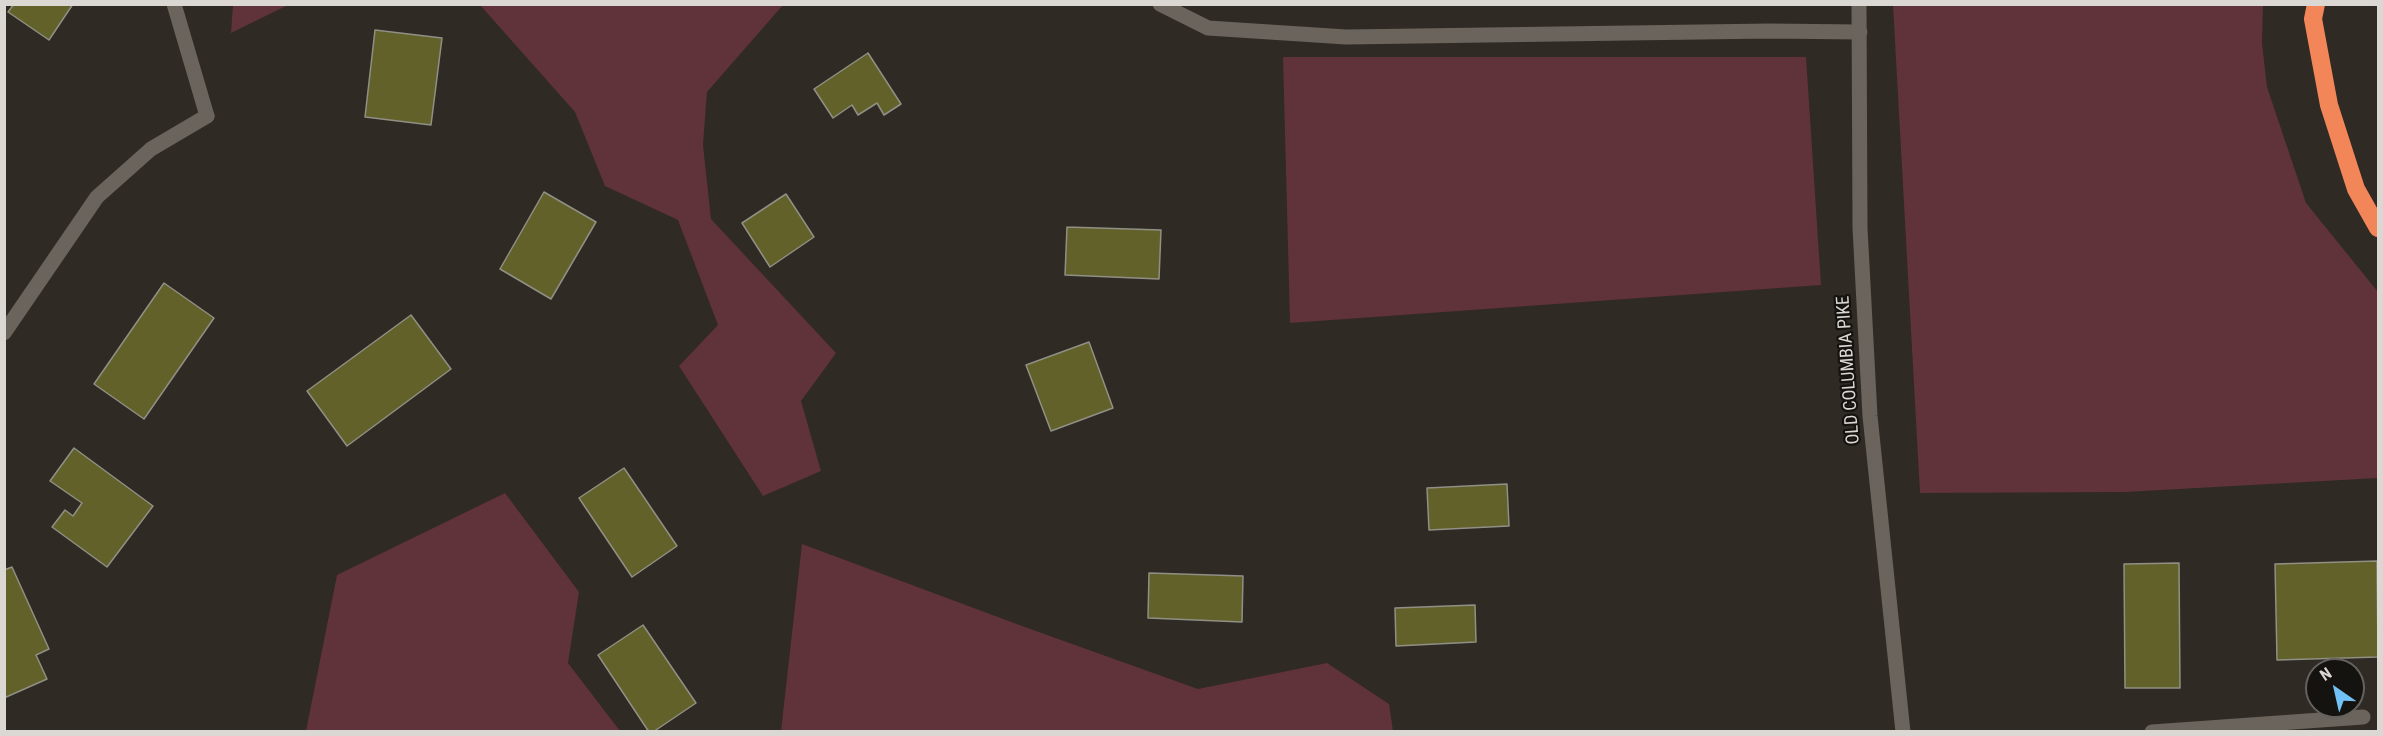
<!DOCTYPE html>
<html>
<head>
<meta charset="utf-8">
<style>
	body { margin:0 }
	#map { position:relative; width:2383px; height:736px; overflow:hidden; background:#2f2a23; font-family:"Roboto Condensed",sans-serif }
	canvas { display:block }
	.frame { position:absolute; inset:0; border:6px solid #dbd7d3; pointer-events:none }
	.north { position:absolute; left:2305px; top:658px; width:60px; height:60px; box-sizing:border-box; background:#151310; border:2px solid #64615e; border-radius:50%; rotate:326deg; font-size:16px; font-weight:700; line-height:24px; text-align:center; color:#dbd7d3 }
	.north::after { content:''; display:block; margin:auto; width:21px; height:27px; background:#72c1f5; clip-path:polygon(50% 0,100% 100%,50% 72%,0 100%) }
</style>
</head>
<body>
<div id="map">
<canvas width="2383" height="736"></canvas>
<div class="frame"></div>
<div class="north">N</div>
</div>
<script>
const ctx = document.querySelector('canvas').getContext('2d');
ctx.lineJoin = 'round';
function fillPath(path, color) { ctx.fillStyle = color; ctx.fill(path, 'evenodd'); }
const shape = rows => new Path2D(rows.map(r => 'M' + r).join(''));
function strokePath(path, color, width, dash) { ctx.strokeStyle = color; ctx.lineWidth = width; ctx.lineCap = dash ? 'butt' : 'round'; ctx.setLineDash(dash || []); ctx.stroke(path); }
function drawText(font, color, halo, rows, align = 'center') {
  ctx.font = font + ' "Roboto Condensed",sans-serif'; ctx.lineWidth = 4.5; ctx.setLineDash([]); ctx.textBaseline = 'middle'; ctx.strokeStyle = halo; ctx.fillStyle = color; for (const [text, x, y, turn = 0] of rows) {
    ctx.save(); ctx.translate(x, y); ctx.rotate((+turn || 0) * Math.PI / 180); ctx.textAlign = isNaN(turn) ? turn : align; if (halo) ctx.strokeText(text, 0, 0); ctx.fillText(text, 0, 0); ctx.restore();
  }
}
fillPath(shape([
	[233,5,233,4,288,5,231,33],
	[480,5,783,5,707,92,703,145,711,219,836,353,801,401,821,471,763,496,679,366,718,325,678,220,605,186,575,112],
	[1893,5,2263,5,2262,43,2267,87,2306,203,2378,292,2378,478,2125,492,1920,493],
	[1283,57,1806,57,1821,285,1290,323],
	[505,493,579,592,568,663,620,731,306,731,337,575],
	[802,544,1022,626,1198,689,1327,663,1389,704,1393,731,781,731]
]), '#60323a');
const building = shape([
	[14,4,73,4,49,40,8,12,14,4],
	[375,30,442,38,431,125,365,117,375,30],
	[868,53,901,104,884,115,877,103,858,115,852,105,833,118,814,89,868,53],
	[544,192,596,222,551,299,500,269,544,192],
	[786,194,814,237,770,267,742,223,786,194],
	[1067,227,1161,230,1159,279,1065,275,1067,227],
	[164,283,214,318,144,419,94,384,164,283],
	[411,315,451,369,347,446,307,391,411,315],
	[1089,342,1113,408,1051,431,1026,365,1089,342],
	[74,448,153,506,107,567,52,527,65,510,73,516,82,503,50,481,74,448],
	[624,468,677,546,632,577,579,498,624,468],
	[1507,484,1509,526,1429,530,1427,488,1507,484],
	[2377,561,2378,657,2277,660,2275,564,2377,561],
	[2179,563,2180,688,2125,688,2124,564,2179,563],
	[12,567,49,649,36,655,47,679,4,698,4,570,12,567],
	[1149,573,1243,576,1242,622,1148,618,1149,573],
	[1475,605,1476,642,1396,646,1395,608,1475,605],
	[643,625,696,703,653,732,649,732,598,655,643,625]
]);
fillPath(building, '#626129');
strokePath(building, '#909086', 1.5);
strokePath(shape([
	[174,4,207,116],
	[2152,732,2363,717]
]), '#6a645c', 15);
strokePath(shape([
	[1160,4,1208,28,1346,37,1770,31,1860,32],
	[4,333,97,197,151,149,207,116]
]), '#6a645c', 15);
strokePath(shape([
	[1859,4,1860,228,1870,416,1903,732]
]), '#6a645c', 15);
strokePath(shape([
	[2316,4,2313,19,2329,105,2356,189,2378,228]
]), '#f38658', 18);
drawText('18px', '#dbd7d3', '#151310', [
	["OLD COLUMBIA PIKE",1849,370,-94]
]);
</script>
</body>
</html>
